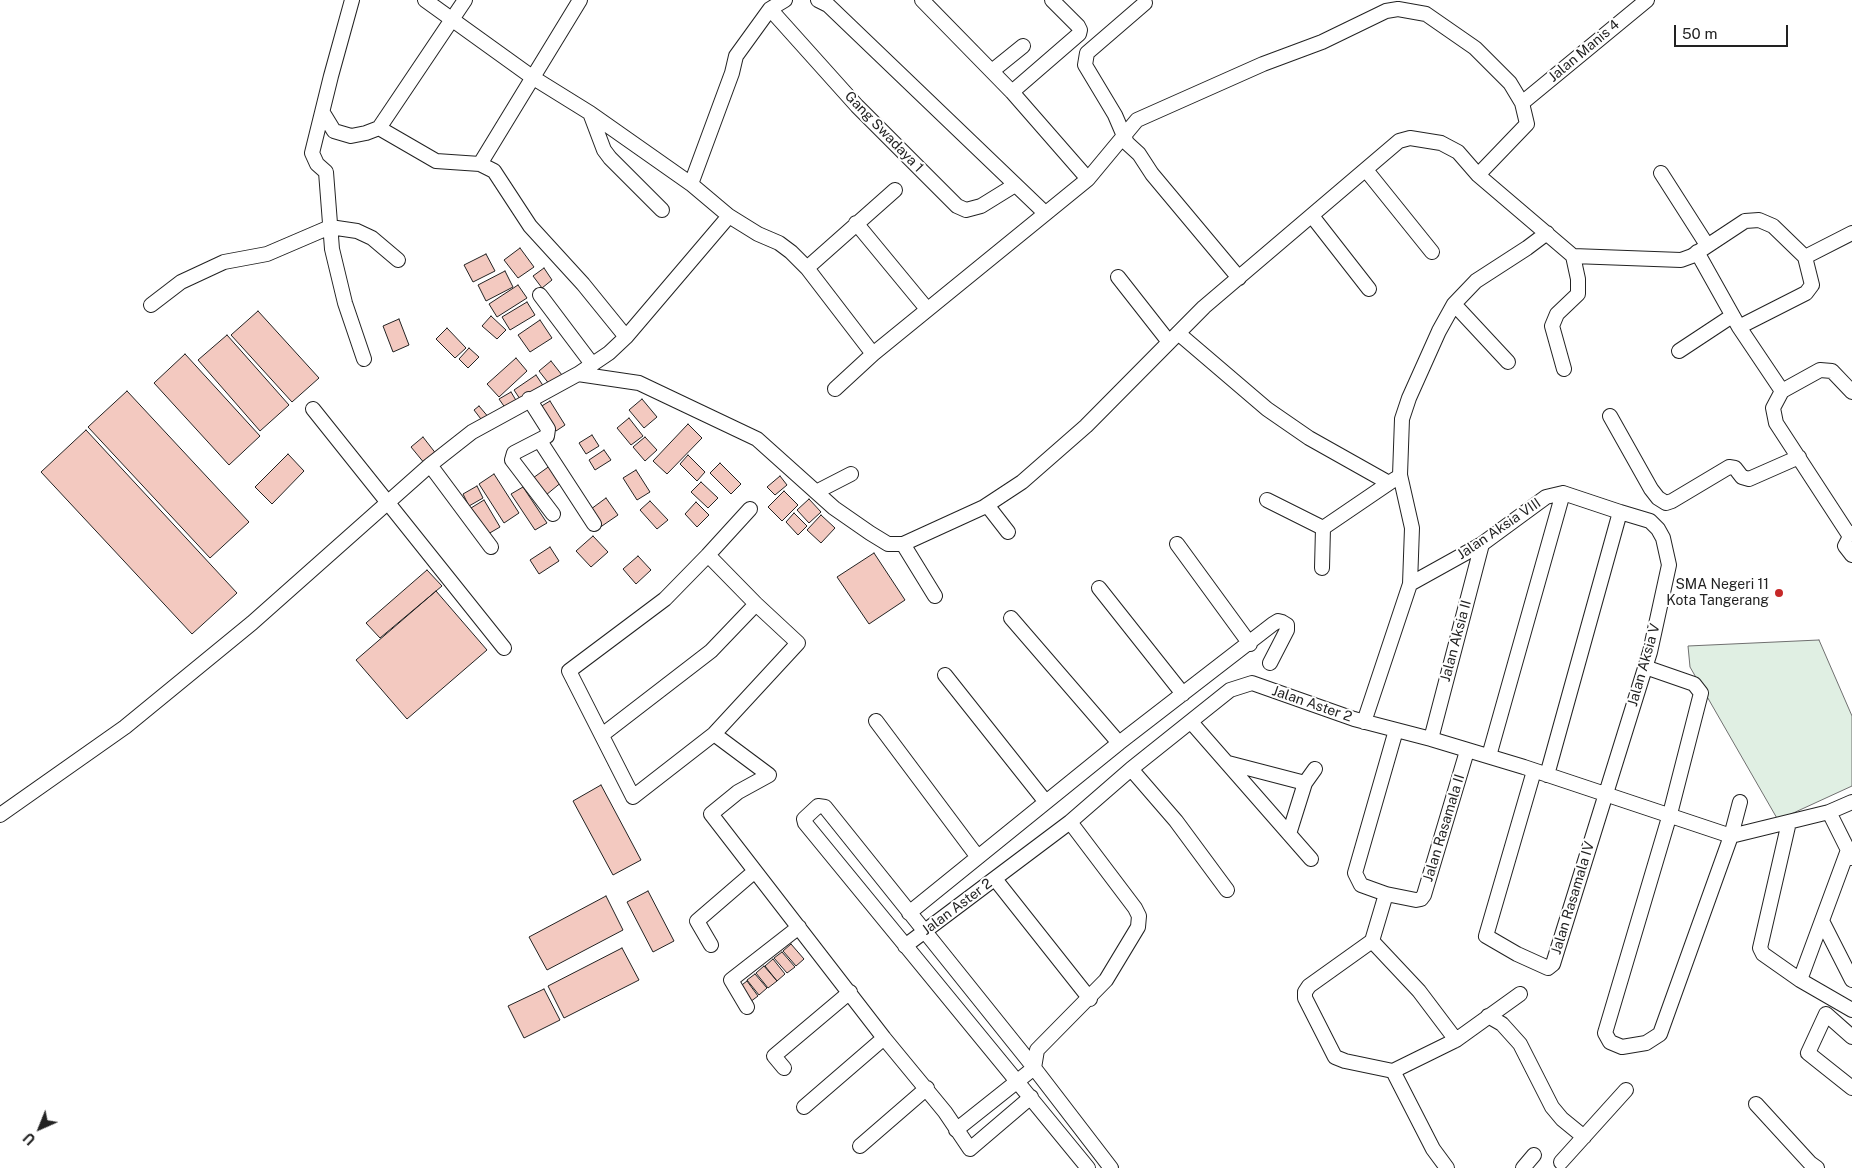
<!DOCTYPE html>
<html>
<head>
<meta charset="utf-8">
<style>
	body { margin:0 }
	#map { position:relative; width:1852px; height:1168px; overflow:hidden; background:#fff; font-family:"Public Sans",sans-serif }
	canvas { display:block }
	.north { position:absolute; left:15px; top:1103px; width:50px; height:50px; -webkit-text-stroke:4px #fff; paint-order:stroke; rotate:224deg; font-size:14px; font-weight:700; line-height:20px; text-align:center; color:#222 }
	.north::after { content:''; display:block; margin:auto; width:18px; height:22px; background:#222; clip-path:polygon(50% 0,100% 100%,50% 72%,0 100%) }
	.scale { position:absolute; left:1674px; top:25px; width:114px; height:22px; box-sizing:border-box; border:2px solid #222; border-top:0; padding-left:6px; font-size:15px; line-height:18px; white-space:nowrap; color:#222; -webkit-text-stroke:4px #fff; paint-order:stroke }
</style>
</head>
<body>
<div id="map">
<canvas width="1852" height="1168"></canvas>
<div class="north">U</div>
<div class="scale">50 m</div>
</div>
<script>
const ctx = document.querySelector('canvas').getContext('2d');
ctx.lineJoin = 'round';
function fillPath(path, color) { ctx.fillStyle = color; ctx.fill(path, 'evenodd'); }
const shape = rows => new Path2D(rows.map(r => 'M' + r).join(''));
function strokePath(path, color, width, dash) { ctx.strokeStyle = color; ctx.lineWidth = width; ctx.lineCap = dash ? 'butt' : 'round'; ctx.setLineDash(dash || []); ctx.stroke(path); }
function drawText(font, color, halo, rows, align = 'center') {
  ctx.font = font + ' "Public Sans",sans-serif'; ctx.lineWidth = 4; ctx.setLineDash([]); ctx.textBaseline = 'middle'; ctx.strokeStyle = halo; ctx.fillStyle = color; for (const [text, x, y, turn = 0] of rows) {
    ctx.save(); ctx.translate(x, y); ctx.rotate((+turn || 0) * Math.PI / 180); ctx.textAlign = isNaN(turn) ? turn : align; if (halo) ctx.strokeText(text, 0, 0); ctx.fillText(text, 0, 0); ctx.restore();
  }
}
const green = shape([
	[1819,640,1852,716,1852,786,1778,820,1690,667,1688,646,1819,640]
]);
fillPath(green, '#e0efe3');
strokePath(green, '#6f6f6f', 1);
const building = shape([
	[520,248,534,267,518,278,504,260,520,248],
	[486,254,495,271,473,282,464,265,486,254],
	[544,268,552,280,542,288,533,276,544,268],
	[505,271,513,287,486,301,478,285,505,271],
	[518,285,527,298,497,317,489,304,518,285],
	[527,302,535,315,510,330,502,317,527,302],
	[258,311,319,378,292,402,231,335,258,311],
	[491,316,506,330,497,339,482,326,491,316],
	[399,319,409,345,393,352,383,326,399,319],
	[540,320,552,338,530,352,518,335,540,320],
	[447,328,466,348,455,358,436,339,447,328],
	[227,335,289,405,260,431,198,360,227,335],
	[469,348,479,357,468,368,459,359,469,348],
	[185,354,260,436,229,465,154,383,185,354],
	[516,358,527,371,499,397,487,384,516,358],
	[551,361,562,375,550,385,539,371,551,361],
	[536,375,544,387,522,402,514,390,536,375],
	[127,391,249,522,210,558,88,427,127,391],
	[511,392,517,402,506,409,499,399,511,392],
	[642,399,657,417,644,428,629,410,642,399],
	[550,401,565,425,556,431,540,407,550,401],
	[479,406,490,419,484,423,474,410,479,406],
	[629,418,643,436,631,445,617,428,629,418],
	[688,424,702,438,667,474,653,461,688,424],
	[86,430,237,593,192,634,41,472,86,430],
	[592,435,599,446,586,454,579,443,592,435],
	[423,437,437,455,425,464,411,447,423,437],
	[645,437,657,450,645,461,633,447,645,437],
	[604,450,611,460,595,470,589,460,604,450],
	[288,454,304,471,272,504,255,487,288,454],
	[688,455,705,472,697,481,680,464,688,455],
	[720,463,741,484,731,494,710,473,720,463],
	[551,465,563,481,546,495,533,478,551,465],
	[636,470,650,492,637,500,623,478,636,470],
	[494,474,519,513,504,523,479,484,494,474],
	[780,476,787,485,775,495,767,487,780,476],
	[701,482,718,498,708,508,691,492,701,482],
	[477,486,483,498,469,506,463,494,477,486],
	[523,487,547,523,535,530,511,494,523,487],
	[784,491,798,505,782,521,768,507,784,491],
	[606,498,618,515,599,528,587,512,606,498],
	[809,499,821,512,809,523,797,510,809,499],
	[484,500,500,527,488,534,471,508,484,500],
	[650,501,668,520,657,529,640,510,650,501],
	[696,502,709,515,697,527,685,514,696,502],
	[794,513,807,526,798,535,786,522,794,513],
	[821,515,835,528,821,543,807,530,821,515],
	[593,536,608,552,591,567,576,551,593,536],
	[550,547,559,561,539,574,530,560,550,547],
	[874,553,905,600,869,624,837,577,874,553],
	[638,556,651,570,636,584,623,569,638,556],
	[427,570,442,586,380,638,366,623,427,570],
	[436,591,487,650,407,719,356,660,436,591],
	[601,785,641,860,613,875,573,801,601,785],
	[648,891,674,941,653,952,627,902,648,891],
	[606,896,623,930,547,970,529,937,606,896],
	[791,944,804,959,796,966,783,951,791,944],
	[622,948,639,980,564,1018,548,986,622,948],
	[782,952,795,967,787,973,774,958,782,952],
	[773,959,785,974,777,981,765,966,773,959],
	[764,966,777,981,768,988,756,973,764,966],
	[755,974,767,988,759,995,747,980,755,974],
	[747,981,758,996,750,1002,738,988,747,981],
	[544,989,560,1020,524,1038,508,1006,544,989]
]);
fillPath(building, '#f3c9c0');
strokePath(building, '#222', 1);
const minor = shape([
	[352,0,331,76,312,153,317,164,326,172,332,249,345,303,364,359],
	[818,0,828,5,1045,213],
	[922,0,1012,92,1088,179],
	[1145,3,1087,53,1085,65,1115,115,1127,143,1139,154,1152,174,1239,278],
	[770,9,857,106,957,206,966,210,981,206,1015,185],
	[992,71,1023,46],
	[1012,92,1079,34,1080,30,1078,26,1052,0],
	[1522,103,1647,0],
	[323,113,334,131,351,136,366,133,379,128,465,0],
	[590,113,604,150,610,158,662,210],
	[379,128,436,161,480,164,494,171,530,226,583,284,626,337],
	[480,164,580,0],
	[1366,170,1432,252],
	[1661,173,1707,245],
	[691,184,732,73,736,56,770,9,785,0],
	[729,216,758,234,779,243,791,252,807,268,873,354],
	[1312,216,1369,289],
	[856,223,927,309],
	[1697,252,1739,327,1782,391],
	[1805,257,1852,233],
	[807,268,895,190],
	[1118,277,1169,342],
	[540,295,592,364],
	[1454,304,1508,362],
	[151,305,181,282,224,262,267,254,330,227,357,231,372,238,398,260],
	[1178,333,1267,409,1309,438,1389,483],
	[1679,351,1732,316],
	[1564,369,1552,326,1557,314,1578,294,1578,279,1573,256],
	[578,374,639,383,757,439,834,508,870,533,888,544,903,544,984,507,1022,482,1086,426,1204,307,1399,141,1410,138,1441,143,1458,152,1478,175,1573,256,1681,260,1692,256,1745,221,1759,220,1773,226,1805,257,1812,285,1806,293,1739,327],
	[835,389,873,354,1088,179,1137,120,1263,64,1322,42,1386,11,1398,9,1426,14,1475,48,1510,83,1522,103,1527,124,1478,175],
	[529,399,548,429,547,436,514,453,512,460,553,514],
	[313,409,504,648],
	[1610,416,1651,489,1658,498,1666,503,1672,501,1729,467,1735,468,1742,477,1749,479,1799,457],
	[540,441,594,524],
	[430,465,491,547],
	[816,492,851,474],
	[1267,500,1323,528],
	[987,505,1008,532],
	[1852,533,1845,546,1852,555],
	[1849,535,1776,423,1773,408,1782,391,1820,370,1832,371,1852,392],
	[903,544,935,596],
	[1177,544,1250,644],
	[708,555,756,604,798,643,714,734,633,797,569,671,665,599,708,555],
	[708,555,750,509],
	[1322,568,1323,528,1395,479],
	[1410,584,1482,544,1546,497,1563,493,1620,512],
	[1099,588,1183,694],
	[1011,618,1119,743],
	[1645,667,1694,684,1701,693,1670,814,1605,1033,1610,1042,1622,1047,1646,1043,1660,1034,1731,836,1740,802],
	[945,675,1045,801],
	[876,721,977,856],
	[1191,722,1311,859],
	[1364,722,1410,584,1412,528,1400,475,1402,419,1409,398,1439,331,1454,304,1476,281,1527,248,1547,233],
	[1396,730,1355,873,1361,885,1386,894,1416,900,1421,899,1424,895,1467,751],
	[714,734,769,775,738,792,711,814,884,1038,945,1112,970,1149,1031,1097],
	[602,735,711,651,756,604],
	[1431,739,1482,544],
	[1489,756,1563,493],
	[1228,763,1305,783],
	[1131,769,1176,821,1227,890],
	[1534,771,1486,936,1517,954,1548,968,1553,964,1650,652,1669,565,1663,538,1658,529,1650,521,1620,512,1547,775],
	[1829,812,1852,802],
	[0,815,125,727,252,623,430,465,472,432,578,374,609,353,626,337,729,216,691,184,590,113,532,77,425,0],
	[1789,822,1760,948,1763,954,1800,980,1852,1010],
	[1289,834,1305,783,1315,769],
	[995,879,1090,999],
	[1386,894,1372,941,1309,986,1305,992,1305,998,1335,1057,1345,1061,1393,1071,1433,1149,1447,1168],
	[909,913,1119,743,1273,624,1278,621,1282,622,1287,625,1287,630,1270,663],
	[1823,923,1852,980],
	[1372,941,1419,991,1456,1040],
	[711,945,697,921,755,871],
	[905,946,1070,822,1131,769,1230,690,1252,683,1354,719,1431,739,1524,767,1731,836,1829,812,1852,858],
	[1800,980,1848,850],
	[747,1007,731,980,799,927],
	[1488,1016,1502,1024,1520,1044,1552,1107,1562,1119,1584,1137],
	[1852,1037,1826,1014,1808,1053,1852,1088],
	[784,1068,774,1056,850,992],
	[1393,1071,1456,1040,1520,994],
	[1756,1104,1810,1163,1817,1168],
	[804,1107,884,1038],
	[956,1130,1034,1068,1037,1050,1106,980,1138,927,1139,916,1135,908,1070,822],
	[860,1146,927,1088],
	[1561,1162,1626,1090],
	[1088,1168,805,823,804,819,818,806,825,807,1028,1060,1111,1168],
	[1523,1168,1534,1155]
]);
strokePath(minor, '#222', 16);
strokePath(minor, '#fff', 14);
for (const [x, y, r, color] of [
	[1779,593,5,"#c62828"]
]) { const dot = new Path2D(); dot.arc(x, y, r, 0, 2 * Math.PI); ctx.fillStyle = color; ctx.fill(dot); strokePath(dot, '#fff', 2); }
drawText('14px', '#222', '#fff', [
	["Jalan Manis 4",1584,51,-40],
	["Gang Swadaya 1",884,132,46],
	["Jalan Aksia VIII",1499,529,-34],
	["Jalan Aksia II",1456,641,-75],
	["Jalan Aksia V",1644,665,-74],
	["Jalan Aster 2",1312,704,19],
	["Jalan Rasamala II",1444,828,-73],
	["Jalan Rasamala IV",1573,898,-73],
	["Jalan Aster 2",957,907,-37]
]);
drawText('14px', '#222', '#fff', [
	["SMA Negeri 11",1769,585],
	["Kota Tangerang",1769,601]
], 'right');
</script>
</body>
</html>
